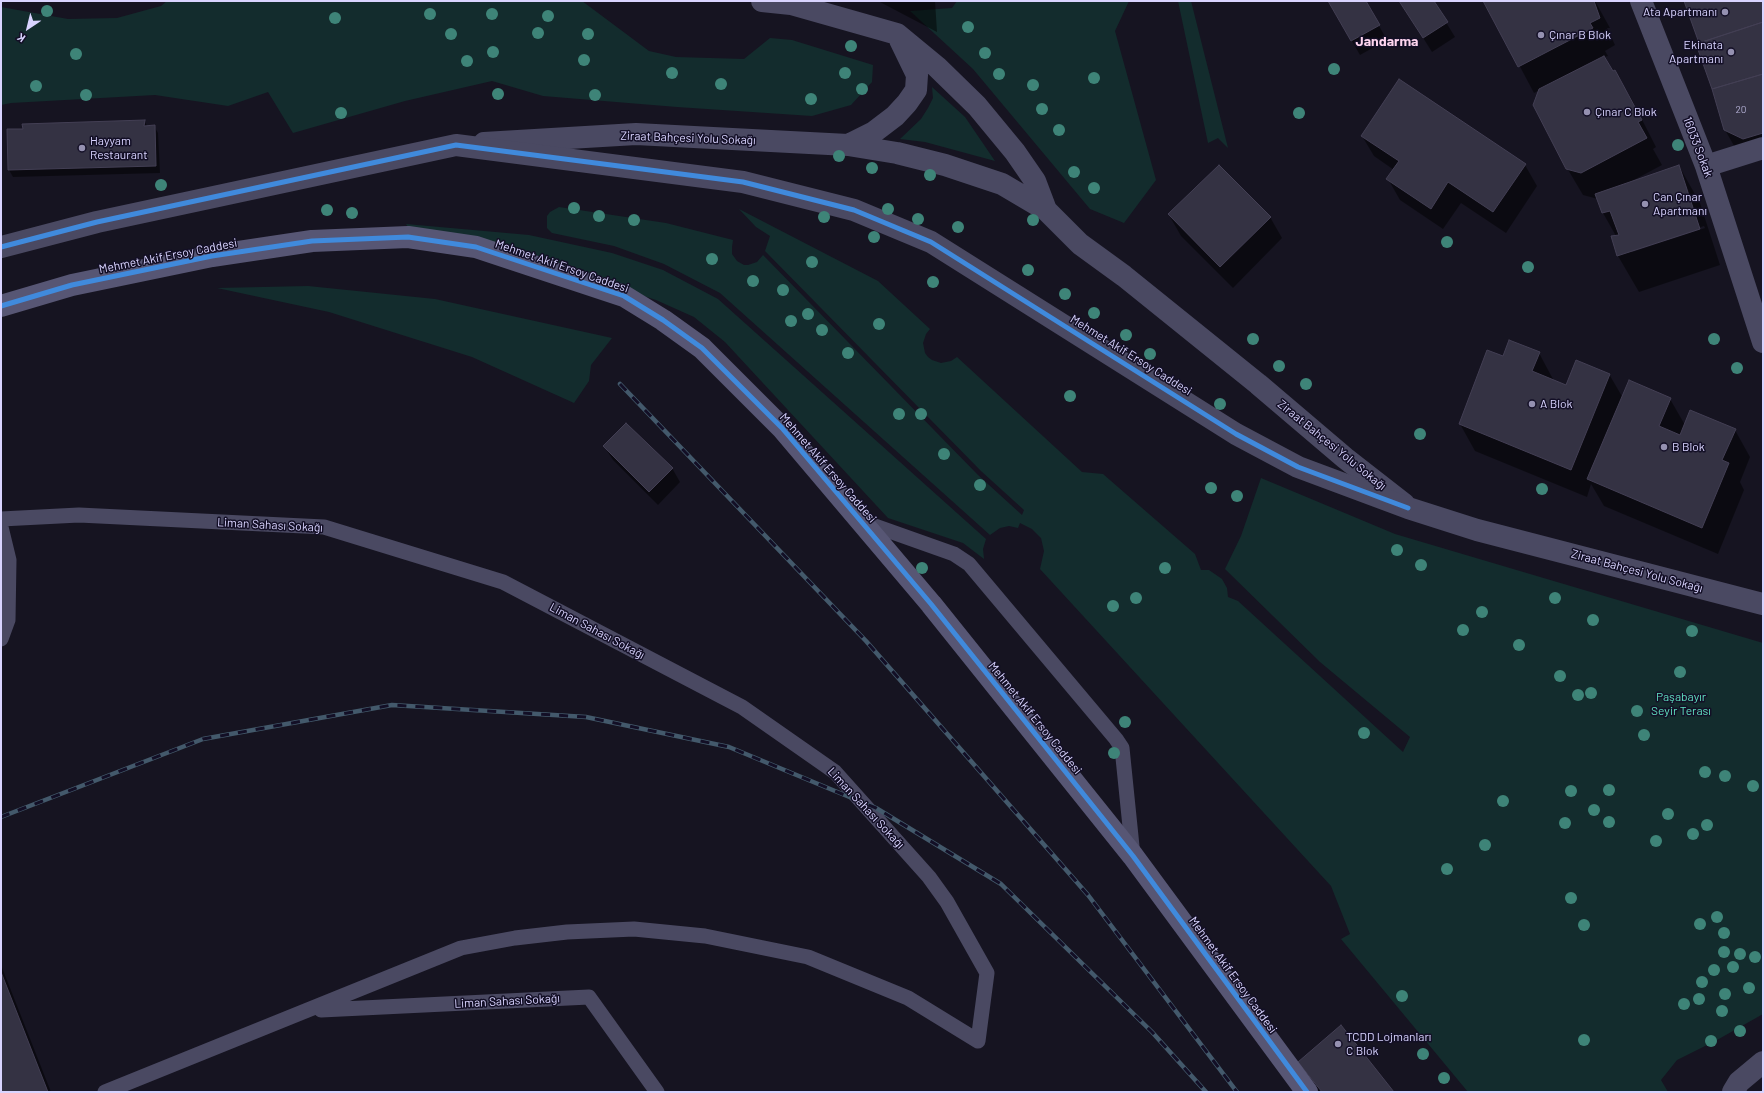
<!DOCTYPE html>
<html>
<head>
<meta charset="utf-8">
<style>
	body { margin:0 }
	#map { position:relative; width:1764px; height:1093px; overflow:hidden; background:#161421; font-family:Barlow,sans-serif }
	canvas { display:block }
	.frame { position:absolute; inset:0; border:2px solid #d9d4ff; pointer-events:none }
	.north { position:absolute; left:8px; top:8px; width:40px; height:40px; -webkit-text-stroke:3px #130f26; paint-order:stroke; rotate:215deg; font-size:11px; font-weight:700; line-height:16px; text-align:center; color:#d9d4ff }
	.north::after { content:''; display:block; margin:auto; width:14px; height:18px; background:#d9d4ff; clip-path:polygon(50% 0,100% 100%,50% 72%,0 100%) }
</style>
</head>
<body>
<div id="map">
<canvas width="1764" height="1093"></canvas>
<div class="frame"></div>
<div class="north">K</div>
</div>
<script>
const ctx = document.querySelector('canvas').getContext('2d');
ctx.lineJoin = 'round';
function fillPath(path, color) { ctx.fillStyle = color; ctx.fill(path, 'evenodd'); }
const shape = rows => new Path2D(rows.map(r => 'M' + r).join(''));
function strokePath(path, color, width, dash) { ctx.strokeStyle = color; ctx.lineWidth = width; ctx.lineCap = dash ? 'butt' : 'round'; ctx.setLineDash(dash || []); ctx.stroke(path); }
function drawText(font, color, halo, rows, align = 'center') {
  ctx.font = font + ' Barlow,sans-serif'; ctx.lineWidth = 3; ctx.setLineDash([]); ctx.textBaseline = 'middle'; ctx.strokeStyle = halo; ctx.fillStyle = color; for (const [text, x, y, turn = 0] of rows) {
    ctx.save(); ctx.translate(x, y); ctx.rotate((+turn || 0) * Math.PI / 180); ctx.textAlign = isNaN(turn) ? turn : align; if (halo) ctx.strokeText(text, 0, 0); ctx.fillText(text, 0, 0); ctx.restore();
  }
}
fillPath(shape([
	[167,1,582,1,649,51,676,57,744,59,770,38,792,40,873,65,872,82,851,105,812,116,677,107,543,96,492,81,405,101,293,133,268,92,228,106,155,95,11,103,1,105,1,7,68,19,117,18,161,6],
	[957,1,1129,1,1115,31,1156,180,1124,223,1090,209,973,69,910,11,952,8],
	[1178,1,1191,1,1228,148,1218,138,1208,143],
	[932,87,965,117,995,161,925,142,900,139,921,119,928,108,933,98],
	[559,207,666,223,733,240,732,247,732,254,737,261,744,265,748,265,757,262,763,255,978,475,1022,515,1024,510,981,471,765,251,770,236,756,227,739,209,878,281,930,329,926,334,923,343,925,353,928,357,932,360,941,363,951,361,957,357,1082,472,1103,474,1195,554,1201,570,1209,570,1222,579,1227,588,1228,597,1238,601,1403,752,1410,737,1320,662,1225,569,1241,536,1261,478,1395,534,1763,643,1763,1014,1717,1040,1677,1060,1661,1080,1668,1092,1468,1092,1341,939,1350,934,1331,886,1040,569,1044,551,1041,538,1032,529,1020,523,1018,528,1009,526,1000,528,990,535,720,293,664,264,614,246,552,233,547,228,547,216,550,212],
	[406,224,529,235,612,253,663,270,718,299,986,539,983,549,984,559,963,543,888,518,725,342,694,317,656,300,521,256,412,233],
	[308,286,435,299,612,338,591,365,589,381,574,403,472,357,329,312,217,288]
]), '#132c2d');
fillPath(shape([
	[878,1,935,1,937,32],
	[1329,1,1365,1,1387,40,1360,55],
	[1400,1,1433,1,1455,37,1432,52],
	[1485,1,1595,1,1610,28,1607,28,1615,45,1605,51,1608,56,1604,57,1613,72,1615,72,1631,98,1656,147,1653,149,1662,165,1632,181,1632,182,1679,166,1700,203,1720,265,1639,292,1618,256,1616,236,1603,213,1598,199,1583,195,1567,168,1540,90,1534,93],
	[1704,226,1705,228,1632,252,1632,250],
	[1685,1,1763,1,1763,158,1737,151,1725,130,1701,44],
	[144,121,148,127,154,126,158,133,160,173,13,177,9,170,8,130],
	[1362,136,1525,165,1537,186,1506,233,1461,203,1443,229,1400,200,1388,179,1394,170,1374,156],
	[1169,215,1270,217,1282,238,1233,288,1181,236],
	[1539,353,1554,381,1567,386,1609,374,1623,398,1670,399,1685,425,1735,430,1750,457,1740,482,1744,490,1718,554,1604,506,1591,484,1587,497,1475,451,1460,424,1503,357],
	[604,446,672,468,680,482,658,505,613,460],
	[1,965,51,1092,1,1092],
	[1299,1062,1393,1092,1317,1092]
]), '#0007');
const building = shape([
	[1328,1,1366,1,1380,25,1351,41,1328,1],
	[1399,1,1434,1,1448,22,1423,38,1399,1],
	[1483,1,1594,1,1600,18,1590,23,1593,28,1518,67,1483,1],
	[1684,1,1763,1,1763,22,1699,43,1684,1],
	[1763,22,1763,74,1712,89,1696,44,1763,22],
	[1604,56,1613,71,1615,70,1642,120,1638,122,1647,138,1581,173,1566,169,1533,105,1539,89,1604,56],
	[1763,74,1763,133,1743,139,1724,130,1712,89,1763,74],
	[1399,79,1526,164,1493,212,1448,182,1431,209,1386,179,1399,161,1361,136,1399,79],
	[145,120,144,126,155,125,156,166,8,170,7,129,23,129,22,124,145,120],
	[1219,165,1271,217,1220,267,1168,214,1219,165],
	[1679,165,1700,229,1617,256,1611,236,1619,235,1610,211,1602,213,1595,194,1679,165],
	[1509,340,1540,352,1532,371,1566,385,1576,360,1610,374,1571,470,1459,424,1487,350,1503,356,1509,340],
	[1629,380,1671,398,1659,426,1680,435,1690,410,1736,429,1722,460,1729,463,1702,528,1587,479,1629,380],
	[626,423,673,468,649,492,603,446,626,423],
	[1,972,48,1092,1,1092,1,972],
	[1341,1025,1394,1092,1322,1092,1298,1062,1341,1025]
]);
fillPath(building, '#343243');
strokePath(building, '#433f54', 1);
strokePath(shape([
	[1,519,79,515,324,527,503,582,742,707,835,772,929,877,947,902,987,973,978,1041,908,998,808,957,705,936,634,929,567,932,515,938,461,948,105,1092],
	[861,521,954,554,969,564,1116,739,1122,748,1133,856],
	[1,527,9,560,8,620,1,639],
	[321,1010,589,997,657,1092]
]), '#4a4962', 15);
strokePath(shape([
	[762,1,791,4,897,34,937,67,977,106,1015,152,1035,181,1046,210,1080,244,1124,276,1258,384,1345,458,1404,504],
	[1641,1,1706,166,1763,342],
	[484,143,636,134,848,145,874,132,895,116,907,103,916,90,917,75,900,40],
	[848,145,897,153,945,165,1002,184,1046,210],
	[1706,166,1763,148],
	[1733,1092,1739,1082,1763,1062]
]), '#4a4962', 22);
strokePath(shape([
	[1,247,97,222,456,145,743,182,854,210,931,242,1236,434,1298,467,1408,508,1477,530,1763,604]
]), '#4a4962', 22);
strokePath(shape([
	[1,306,72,285,212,256,312,241,408,237,476,247,624,296,663,320,702,348,782,428,931,604,1133,856,1307,1092]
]), '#575674', 22);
const rail = shape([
	[620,384,866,641,1088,895,1237,1092],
	[1,817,203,739,392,705,586,717,729,747,876,808,1001,884,1152,1032,1206,1092]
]);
strokePath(rail, '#43596b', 4.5);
strokePath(rail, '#130f26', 3, [9]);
strokePath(shape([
	[1,247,97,222,456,145,743,182,854,210,931,242,1236,434,1298,467,1408,508],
	[1,306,72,285,212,256,312,241,408,237,476,247,624,296,663,320,702,348,782,428,931,604,1133,856,1307,1092]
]), '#408adc', 5);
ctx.fillStyle = '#3e8478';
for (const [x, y] of [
	[47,11],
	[430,14],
	[492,14],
	[548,16],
	[335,18],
	[968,27],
	[538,33],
	[451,34],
	[588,34],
	[851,46],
	[493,52],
	[985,53],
	[76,54],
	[584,60],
	[467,61],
	[1334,69],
	[672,73],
	[845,73],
	[999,74],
	[1094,78],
	[721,84],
	[1033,85],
	[36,86],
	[862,89],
	[498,94],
	[86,95],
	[595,95],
	[811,99],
	[1042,109],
	[341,113],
	[1299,113],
	[1059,130],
	[1678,145],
	[839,156],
	[872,168],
	[1074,172],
	[930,175],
	[161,185],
	[1094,188],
	[574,208],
	[888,209],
	[327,210],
	[352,213],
	[599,216],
	[824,217],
	[918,219],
	[634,220],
	[1033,220],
	[958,227],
	[874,237],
	[1447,242],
	[712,259],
	[812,262],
	[1528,267],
	[1028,270],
	[753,281],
	[933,282],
	[783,290],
	[1065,294],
	[1094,313],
	[808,314],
	[791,321],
	[879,324],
	[822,330],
	[1126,335],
	[1253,339],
	[1714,339],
	[848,353],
	[1150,354],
	[1279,366],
	[1737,368],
	[1306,384],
	[1070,396],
	[1220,404],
	[899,414],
	[921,414],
	[1420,434],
	[944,454],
	[980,485],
	[1211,488],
	[1542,489],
	[1237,496],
	[1397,550],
	[1421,565],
	[922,568],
	[1165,568],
	[1136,598],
	[1555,598],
	[1113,606],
	[1482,612],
	[1593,620],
	[1463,630],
	[1692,631],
	[1519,645],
	[1680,672],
	[1560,676],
	[1591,693],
	[1578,695],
	[1637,711],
	[1125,722],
	[1364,733],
	[1644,735],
	[1114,753],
	[1705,772],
	[1725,776],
	[1753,786],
	[1609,790],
	[1571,791],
	[1503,801],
	[1594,810],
	[1668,814],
	[1609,822],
	[1565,823],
	[1707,825],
	[1693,834],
	[1656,841],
	[1485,845],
	[1447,869],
	[1571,898],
	[1717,917],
	[1700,924],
	[1584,925],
	[1724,933],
	[1724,952],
	[1740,954],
	[1755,957],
	[1733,967],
	[1714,970],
	[1702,982],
	[1749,988],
	[1725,994],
	[1402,996],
	[1699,999],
	[1684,1004],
	[1722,1011],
	[1740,1031],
	[1584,1040],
	[1711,1041],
	[1423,1054],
	[1444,1078]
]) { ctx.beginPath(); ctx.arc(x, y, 6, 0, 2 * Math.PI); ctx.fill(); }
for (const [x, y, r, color] of [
	[1725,12,4,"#9591b1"],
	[1541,35,4,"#9591b1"],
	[1731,52,4,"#9591b1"],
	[1587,112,4,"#9591b1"],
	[82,148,4,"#9591b1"],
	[1645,204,4,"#9591b1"],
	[1532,404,4,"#9591b1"],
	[1664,447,4,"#9591b1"],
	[1338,1044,4,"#9591b1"]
]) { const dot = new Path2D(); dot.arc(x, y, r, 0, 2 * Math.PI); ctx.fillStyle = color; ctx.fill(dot); strokePath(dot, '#130f26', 1.5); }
drawText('10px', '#b0acd0', null, [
	["20",1741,110]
]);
drawText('12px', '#d9d4ff', '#130f26', [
	["Ata Apartmanı",1717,12,"right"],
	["Çınar B Blok",1549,35],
	["Ekinata",1723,45,"right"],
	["Apartmanı",1723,59,"right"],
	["Çınar C Blok",1595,112],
	["Hayyam",90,141],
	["Restaurant",90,155],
	["Can Çınar",1653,197],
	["Apartmanı",1653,211],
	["A Blok",1540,404],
	["B Blok",1672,447],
	["TCDD Lojmanları",1346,1037],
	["C Blok",1346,1051]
], 'left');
drawText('12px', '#d9d4ff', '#130f26', [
	["Ziraat Bahçesi Yolu Sokağı",688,138,2],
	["16033 Sokak",1698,147,69],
	["Mehmet Akif Ersoy Caddesi",168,256,-11],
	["Mehmet Akif Ersoy Caddesi",562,266,19],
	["Mehmet Akif Ersoy Caddesi",1131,355,32],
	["Ziraat Bahçesi Yolu Sokağı",1332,445,39],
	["Mehmet Akif Ersoy Caddesi",828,468,49],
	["Liman Sahası Sokağı",270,525,3],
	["Ziraat Bahçesi Yolu Sokağı",1637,571,15],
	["Liman Sahası Sokağı",597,631,28],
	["Mehmet Akif Ersoy Caddesi",1035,718,51],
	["Liman Sahası Sokağı",866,808,47],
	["Mehmet Akif Ersoy Caddesi",1233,975,54],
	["Liman Sahası Sokağı",507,1001,-3]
]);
drawText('12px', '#5fe0c0', '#130f26', [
	["Paşabayır",1681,697],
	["Seyir Terası",1681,711]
]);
drawText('bold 14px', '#ffd6f0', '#130f26', [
	["Jandarma",1387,41]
]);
</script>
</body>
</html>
